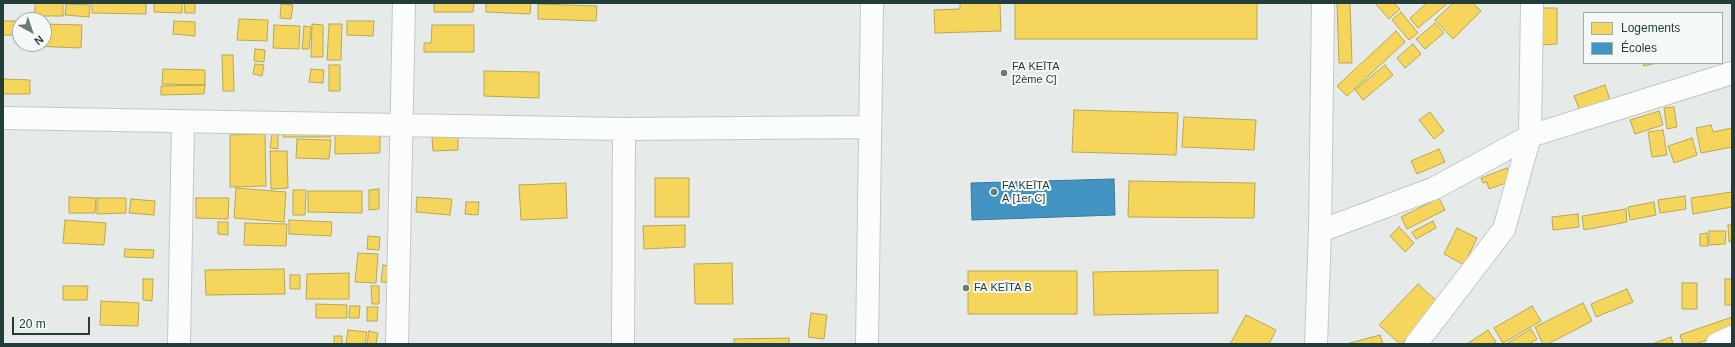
<!DOCTYPE html>
<html>
<head>
<meta charset="utf-8">
<style>
	body { margin:0 }
	#map { position:relative; width:1735px; height:347px; overflow:hidden; background:#e6ebe9; font-family:Helvetica,sans-serif }
	canvas { display:block }
	.frame { position:absolute; inset:0; border:4px solid #233e3a; pointer-events:none }
	.legend { position:absolute; left:1583px; top:12px; width:140px; height:52px; box-sizing:border-box; background:#f4f9f7; border:1px solid #a0aeab; margin:0; padding:5px 7px; list-style:none; font-size:12px; color:#233e3a }
	.legend li { display:flex; align-items:center; gap:8px; height:20px }
	.legend b { width:20px; border:1px solid #a0aeab }
	.north { position:absolute; left:12px; top:12px; width:40px; height:40px; box-sizing:border-box; background:#f4f9f7; border:1px solid #a0aeab; border-radius:50%; rotate:140deg; font-size:11px; font-weight:700; line-height:16px; text-align:center; color:#233e3a }
	.north::after { content:''; display:block; margin:auto; width:14px; height:18px; background:#677b77; clip-path:polygon(50% 0,100% 100%,50% 72%,0 100%) }
	.scale { position:absolute; left:12px; top:317px; width:78px; height:18px; box-sizing:border-box; border:2px solid #233e3a; border-top:0; padding-left:5px; font-size:12px; line-height:14px; white-space:nowrap; color:#233e3a; -webkit-text-stroke:3px #f4f9f7; paint-order:stroke }
</style>
</head>
<body>
<div id="map">
<canvas width="1735" height="347"></canvas>
<div class="frame"></div>
<ul class="legend">
<li><b style="height:11px;background:#f6d55c"></b>Logements</li>
<li><b style="height:11px;background:#4393c3"></b>Écoles</li>
</ul>
<div class="north">N</div>
<div class="scale">20 m</div>
</div>
<script>
const ctx = document.querySelector('canvas').getContext('2d');
ctx.lineJoin = 'round';
function fillPath(path, color) { ctx.fillStyle = color; ctx.fill(path, 'evenodd'); }
const shape = rows => new Path2D(rows.map(r => 'M' + r).join(''));
function strokePath(path, color, width, dash) { ctx.strokeStyle = color; ctx.lineWidth = width; ctx.lineCap = dash ? 'butt' : 'round'; ctx.setLineDash(dash || []); ctx.stroke(path); }
function drawText(font, color, halo, rows, align = 'center') {
  ctx.font = font + ' Helvetica,sans-serif'; ctx.lineWidth = 4; ctx.setLineDash([]); ctx.textBaseline = 'middle'; ctx.strokeStyle = halo; ctx.fillStyle = color; for (const [text, x, y, turn = 0] of rows) {
    ctx.save(); ctx.translate(x, y); ctx.rotate((+turn || 0) * Math.PI / 180); ctx.textAlign = isNaN(turn) ? turn : align; if (halo) ctx.strokeText(text, 0, 0); ctx.fillText(text, 0, 0); ctx.restore();
  }
}
const homes = shape([
	[35,3,63,3,63,16,35,16,35,3],
	[92,3,146,3,146,14,92,13,92,3],
	[154,3,182,3,182,13,154,12,154,3],
	[184,3,195,3,195,13,185,13,184,3],
	[434,3,474,3,473,12,434,12,434,3],
	[486,3,531,3,530,14,486,12,486,3],
	[960,3,1000,3,1001,31,935,33,934,10,960,9,960,3],
	[1015,3,1257,3,1257,39,1015,39,1015,3],
	[1337,3,1350,3,1352,63,1339,63,1337,3],
	[1375,3,1394,3,1400,9,1389,19,1375,3],
	[1427,3,1448,3,1418,28,1410,18,1427,3],
	[1453,3,1473,3,1481,11,1453,39,1435,20,1453,3],
	[66,4,90,5,89,17,65,15,66,4],
	[281,4,293,5,291,19,280,18,281,4],
	[538,4,597,6,596,21,538,19,538,4],
	[1542,8,1557,8,1557,44,1542,45,1542,8],
	[1401,12,1418,33,1409,40,1392,20,1401,12],
	[239,19,268,20,267,41,237,40,239,19],
	[3,21,20,21,20,35,3,35,3,21],
	[174,21,195,22,195,36,173,34,174,21],
	[347,21,374,21,373,36,347,35,347,21],
	[1435,23,1444,33,1425,49,1416,39,1435,23],
	[44,24,82,25,81,48,32,46,32,44,44,44,44,24],
	[312,24,323,25,323,57,311,57,312,24],
	[329,24,342,24,341,60,327,60,329,24],
	[274,25,300,26,299,49,273,48,274,25],
	[432,25,474,25,474,52,424,52,424,43,431,43,432,25],
	[304,26,311,27,309,49,302,49,304,26],
	[1396,31,1405,42,1347,96,1337,86,1396,31],
	[1413,44,1421,54,1405,68,1397,58,1413,44],
	[255,49,265,50,264,62,254,61,255,49],
	[222,55,233,55,234,91,223,91,222,55],
	[1643,63,1657,63,1644,66,1643,63],
	[255,64,264,65,262,76,253,74,255,64],
	[329,65,340,65,340,91,329,91,329,65],
	[1385,65,1393,75,1363,100,1355,90,1385,65],
	[163,69,205,70,205,85,162,84,163,69],
	[311,69,324,70,323,83,309,82,311,69],
	[484,71,539,72,539,98,484,96,484,71],
	[3,79,30,80,30,94,3,94,3,79],
	[205,85,204,94,161,95,161,86,205,85],
	[1605,85,1610,100,1580,111,1574,96,1605,85],
	[1674,107,1677,127,1667,129,1664,108,1674,107],
	[1074,110,1178,113,1176,155,1072,152,1074,110],
	[1659,111,1663,125,1635,134,1630,120,1659,111],
	[1430,112,1444,131,1434,139,1419,120,1430,112],
	[1184,117,1256,120,1254,150,1182,147,1184,117],
	[1711,125,1713,132,1732,128,1732,147,1701,153,1696,128,1711,125],
	[283,126,330,126,331,137,283,137,283,126],
	[1663,130,1667,155,1652,157,1648,132,1663,130],
	[265,134,266,186,230,187,230,135,265,134],
	[272,134,278,134,278,149,270,148,272,134],
	[335,135,380,135,380,153,335,154,335,135],
	[432,137,458,137,458,150,433,151,432,137],
	[1692,138,1697,155,1674,163,1668,146,1692,138],
	[297,139,331,140,329,159,296,158,297,139],
	[1439,149,1445,162,1417,174,1411,161,1439,149],
	[270,151,287,151,288,188,271,189,270,151],
	[1507,168,1512,181,1489,189,1487,182,1483,183,1481,178,1507,168],
	[655,178,689,178,689,217,655,217,655,178],
	[1129,181,1255,183,1254,218,1128,217,1129,181],
	[566,183,567,218,521,220,519,185,566,183],
	[236,188,286,192,284,222,234,218,236,188],
	[379,189,379,209,369,210,369,190,379,189],
	[293,190,306,190,305,215,293,215,293,190],
	[308,191,362,191,362,213,308,212,308,191],
	[1732,192,1732,207,1693,214,1691,198,1732,192],
	[1685,196,1686,209,1660,213,1658,200,1685,196],
	[69,197,96,198,95,213,69,213,69,197],
	[417,197,452,199,450,215,416,212,417,197],
	[97,198,126,198,126,213,97,214,97,198],
	[196,198,229,198,228,219,196,218,196,198],
	[1439,198,1445,210,1407,229,1401,217,1439,198],
	[131,199,155,201,154,215,129,213,131,199],
	[466,202,479,202,478,215,465,214,466,202],
	[1654,202,1656,215,1630,220,1628,207,1654,202],
	[1626,209,1627,222,1584,230,1582,216,1626,209],
	[1578,214,1579,227,1553,230,1552,217,1578,214],
	[65,220,106,223,104,245,63,243,65,220],
	[289,220,332,222,331,236,289,234,289,220],
	[1433,221,1436,228,1416,239,1412,232,1433,221],
	[218,222,228,222,228,235,218,234,218,222],
	[245,223,287,224,286,246,244,245,245,223],
	[685,225,685,247,644,249,643,226,685,225],
	[1728,225,1732,225,1732,241,1729,242,1728,225],
	[1399,227,1414,243,1405,252,1390,236,1399,227],
	[1457,228,1477,238,1464,265,1444,254,1457,228],
	[1709,231,1726,231,1725,244,1709,245,1709,231],
	[1707,233,1708,246,1700,246,1700,234,1707,233],
	[368,236,380,237,379,250,367,249,368,236],
	[125,249,154,250,153,258,124,257,125,249],
	[358,253,378,254,376,283,355,282,358,253],
	[732,263,733,304,695,304,694,264,732,263],
	[383,265,394,267,392,283,381,282,383,265],
	[284,269,285,294,206,295,205,270,284,269],
	[1218,270,1218,313,1094,315,1093,272,1218,270],
	[968,271,1077,271,1077,314,968,314,968,271],
	[349,273,349,299,306,299,307,274,349,273],
	[290,275,300,275,300,289,290,289,290,275],
	[143,279,153,279,152,301,143,300,143,279],
	[1725,279,1732,279,1732,305,1725,305,1725,279],
	[1682,283,1697,283,1697,309,1682,309,1682,283],
	[1418,284,1439,303,1402,344,1400,344,1379,325,1418,284],
	[63,286,88,286,87,300,63,300,63,286],
	[371,286,379,286,379,304,372,304,371,286],
	[1627,289,1633,302,1596,317,1591,304,1627,289],
	[101,301,139,303,138,326,100,325,101,301],
	[1583,303,1592,321,1548,344,1543,344,1535,327,1583,303],
	[316,304,347,305,347,318,316,318,316,304],
	[350,306,360,306,359,318,349,318,350,306],
	[1532,306,1541,321,1503,343,1494,328,1532,306],
	[367,307,378,307,377,321,367,321,367,307],
	[811,313,827,315,824,339,808,337,811,313],
	[1246,315,1276,330,1269,344,1230,344,1246,315],
	[1732,317,1732,331,1695,344,1683,344,1680,335,1732,317],
	[1531,329,1537,339,1529,344,1506,344,1531,329],
	[348,330,367,332,365,344,346,344,348,330],
	[1488,330,1496,342,1493,344,1467,344,1488,330],
	[369,331,378,333,376,344,367,344,369,331],
	[1380,335,1383,344,1346,344,1380,335],
	[334,336,342,336,342,344,334,344,334,336],
	[1671,337,1673,344,1652,344,1671,337],
	[789,338,789,344,734,344,734,339,789,338]
]);
fillPath(homes, '#f6d55c');
strokePath(homes, '#b7a852', 1);
const schools = shape([
	[1114,179,1115,215,972,220,971,183,1114,179]
]);
fillPath(schools, '#4393c3');
strokePath(schools, '#397a9a', 1);
const minor = shape([
	[3,118,624,129,870,127],
	[1320,231,1435,188,1530,136,1732,73],
	[179,344,183,121],
	[397,344,404,3],
	[623,344,624,129],
	[867,344,872,3],
	[1316,344,1320,231,1323,3],
	[1416,344,1504,229,1530,136,1532,3],
	[1717,344,1732,337]
]);
strokePath(minor, '#c3c8c6', 24);
strokePath(minor, '#fbfcfc', 22);
for (const [x, y, r, color] of [
	[1004,73,4,"#677b77"],
	[994,192,4,"#677b77"],
	[966,288,4,"#677b77"]
]) { const dot = new Path2D(); dot.arc(x, y, r, 0, 2 * Math.PI); ctx.fillStyle = color; ctx.fill(dot); strokePath(dot, '#f4f9f7', 1.5); }
drawText('11px', '#233e3a', '#f4f9f7', [
	["FA KEÏTA",1012,67],
	["[2ème C]",1012,80],
	["FA KEÏTA",1002,186],
	["A [1er C]",1002,199],
	["FA KEÏTA B",974,288]
], 'left');
</script>
</body>
</html>
